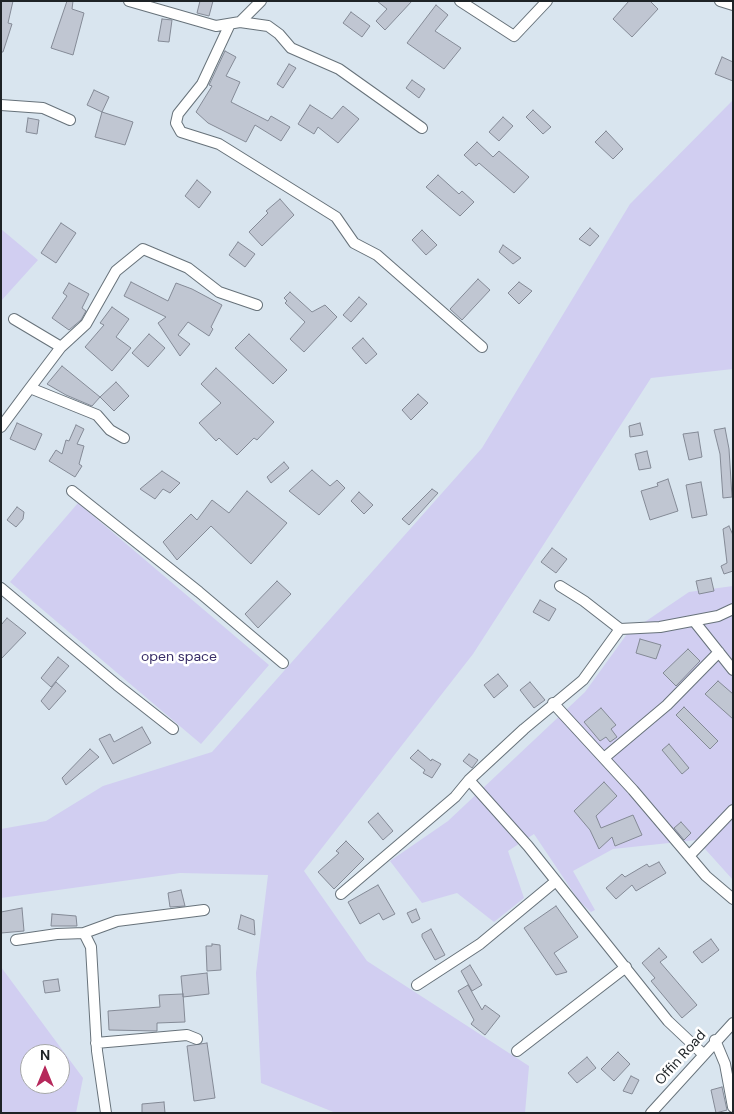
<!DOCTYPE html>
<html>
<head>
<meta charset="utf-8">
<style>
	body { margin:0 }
	#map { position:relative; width:734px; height:1114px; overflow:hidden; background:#d9e5ef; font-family:"DM Sans",sans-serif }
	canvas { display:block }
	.frame { position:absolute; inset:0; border:2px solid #1e2326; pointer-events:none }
	.north { position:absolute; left:20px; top:1044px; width:50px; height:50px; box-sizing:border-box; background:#fff; border:1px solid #a5a7a8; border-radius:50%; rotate:0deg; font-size:14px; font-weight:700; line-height:20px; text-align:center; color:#1e2326 }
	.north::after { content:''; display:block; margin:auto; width:18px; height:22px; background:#b6285b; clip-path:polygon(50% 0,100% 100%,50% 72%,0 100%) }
</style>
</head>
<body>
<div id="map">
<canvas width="734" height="1114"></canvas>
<div class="frame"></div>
<div class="north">N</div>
</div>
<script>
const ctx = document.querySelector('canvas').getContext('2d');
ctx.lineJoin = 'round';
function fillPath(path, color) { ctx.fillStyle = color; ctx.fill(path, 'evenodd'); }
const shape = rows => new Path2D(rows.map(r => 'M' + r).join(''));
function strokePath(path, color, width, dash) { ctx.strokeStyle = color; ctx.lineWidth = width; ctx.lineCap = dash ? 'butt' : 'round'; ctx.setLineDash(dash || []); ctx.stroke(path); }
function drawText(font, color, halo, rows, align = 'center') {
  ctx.font = font + ' "DM Sans",sans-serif'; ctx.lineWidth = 5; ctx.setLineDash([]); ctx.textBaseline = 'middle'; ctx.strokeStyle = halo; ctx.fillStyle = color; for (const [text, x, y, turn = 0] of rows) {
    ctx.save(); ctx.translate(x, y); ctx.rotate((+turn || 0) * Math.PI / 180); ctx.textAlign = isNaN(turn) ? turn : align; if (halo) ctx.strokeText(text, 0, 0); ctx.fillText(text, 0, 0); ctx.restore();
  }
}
fillPath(shape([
	[733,100,733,369,651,378,473,654,304,871,367,961,529,1066,525,1113,336,1113,261,1083,256,973,268,875,180,873,1,898,1,829,46,821,103,786,212,752,482,448,630,204],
	[1,229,38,260,1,301],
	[78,503,269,665,201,744,10,582],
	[733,586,733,880,697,840,613,849,573,871,595,910,591,912,579,901,534,834,508,851,524,898,494,922,457,893,422,903,390,861,448,821,585,692,627,634,689,592],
	[1,967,83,1078,76,1113,1,1113],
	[30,1054,60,1054,60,1084,30,1084]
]), '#d1cef1');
const building = shape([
	[1,1,13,1,8,23,12,24,3,52,1,52,1,1],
	[67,1,73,1,72,9,84,13,73,55,51,48,67,1],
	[200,1,213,1,209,16,197,13,200,1],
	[377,1,412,1,385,30,376,21,387,9,377,1],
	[629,1,650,1,658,9,632,37,613,19,629,1],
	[436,5,448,15,435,31,461,48,444,69,407,43,436,5],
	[351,12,370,26,362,37,343,23,351,12],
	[162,19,172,20,169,42,158,41,162,19],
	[225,51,236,57,226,76,240,82,231,102,268,121,271,116,290,127,281,141,255,125,246,142,208,123,196,112,212,86,209,85,225,51],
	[722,57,733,62,733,81,715,74,722,57],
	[289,64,296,68,283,88,277,84,289,64],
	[412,80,425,89,419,98,406,88,412,80],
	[94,90,109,97,102,112,87,105,94,90],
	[310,105,332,119,343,106,359,119,338,143,318,127,314,134,298,124,310,105],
	[533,110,551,127,543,134,526,117,533,110],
	[102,112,133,122,125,145,95,137,102,112],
	[503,117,513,126,499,141,489,132,503,117],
	[28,118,39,120,37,134,26,132,28,118],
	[606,131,623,149,613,159,595,142,606,131],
	[477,142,493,157,499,151,529,177,514,193,479,163,476,166,464,155,477,142],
	[438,175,459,194,462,191,474,202,460,216,426,187,438,175],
	[197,180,211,192,199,208,185,196,197,180],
	[280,199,294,215,262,246,249,232,268,213,266,211,280,199],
	[61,223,76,233,56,263,41,253,61,223],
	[590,228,599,236,590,246,579,239,590,228],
	[422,230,437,245,426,255,412,240,422,230],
	[238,242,255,254,245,267,229,255,238,242],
	[503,245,521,258,513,264,499,252,503,245],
	[478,279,490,290,462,320,450,309,478,279],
	[131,282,168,301,176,283,192,289,222,305,211,327,213,329,209,336,188,322,178,335,190,344,180,356,158,323,166,317,124,296,131,282],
	[519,282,532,291,519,304,508,293,519,282],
	[69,283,89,294,82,308,86,311,81,320,69,330,52,318,67,296,63,293,69,283],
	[290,292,312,312,325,305,337,317,304,352,290,339,305,322,285,303,287,301,284,298,290,292],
	[359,297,367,304,351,322,343,315,359,297],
	[112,307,129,319,116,337,131,348,112,371,85,347,104,325,100,323,112,307],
	[149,334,165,348,148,367,132,353,149,334],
	[249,334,287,370,273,384,235,348,249,334],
	[363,338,377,354,366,364,352,348,363,338],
	[62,366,100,397,92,406,66,395,47,384,62,366],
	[216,368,274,422,257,440,254,438,237,455,219,438,216,441,199,423,221,403,201,384,216,368],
	[116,382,129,396,114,411,100,397,116,382],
	[418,394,428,403,411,420,402,410,418,394],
	[17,423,42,434,35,450,10,439,17,423],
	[640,423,643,435,630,437,629,426,640,423],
	[76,425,84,429,77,444,84,446,79,464,82,466,75,477,49,461,56,450,62,454,66,440,69,441,76,425],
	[725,428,729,449,732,497,723,498,720,454,714,430,725,428],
	[698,432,702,457,689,460,683,434,698,432],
	[647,451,651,468,639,470,635,454,647,451],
	[284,462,289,468,271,483,267,477,284,462],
	[312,470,330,486,337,480,345,488,319,515,289,491,312,470],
	[162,471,180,483,170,493,163,489,155,499,140,489,162,471],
	[668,479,678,511,650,520,641,491,658,486,657,483,668,479],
	[701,482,707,515,692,518,686,485,701,482],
	[432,489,438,493,409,525,402,519,432,489],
	[247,491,287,523,251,564,211,526,177,560,163,542,191,514,197,520,212,500,229,513,247,491],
	[359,492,373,505,364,514,351,501,359,492],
	[17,507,24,512,23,519,16,527,7,520,17,507],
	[729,526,733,535,733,571,724,574,721,566,727,563,723,529,729,526],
	[552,548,567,559,556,573,541,562,552,548],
	[711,578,714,591,699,594,696,581,711,578],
	[277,581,291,594,258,628,245,614,277,581],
	[540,600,556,609,549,621,533,612,540,600],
	[7,618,26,633,1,659,1,625,7,618],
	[640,639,661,645,656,659,636,653,640,639],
	[688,649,700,661,676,686,663,673,688,649],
	[58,657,69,666,51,687,41,678,58,657],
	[498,674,508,686,494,698,484,685,498,674],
	[718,681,733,694,733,719,705,694,718,681],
	[56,682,66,691,49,710,41,701,56,682],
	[530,682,545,700,534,708,520,690,530,682],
	[684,707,718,741,710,749,676,715,684,707],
	[601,708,616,725,611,729,617,737,610,742,606,737,600,741,584,722,601,708],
	[142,727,151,743,113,764,99,739,110,734,114,742,142,727],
	[669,744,689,768,682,774,662,750,669,744],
	[90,749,99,757,66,785,62,778,90,749],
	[418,750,431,761,432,759,441,764,432,778,423,773,425,770,410,758,418,750],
	[469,754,478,760,472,768,463,761,469,754],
	[604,782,617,796,596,816,601,828,633,815,642,835,615,846,612,837,599,849,590,830,574,811,604,782],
	[378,813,393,831,383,840,368,822,378,813],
	[681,822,691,833,684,840,674,828,681,822],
	[346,841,364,859,334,889,318,872,339,853,336,851,346,841],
	[659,862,666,873,636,891,632,885,616,899,606,888,622,874,625,877,647,864,649,867,659,862],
	[378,885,395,914,383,920,379,913,360,924,348,902,378,885],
	[181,890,185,906,170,907,168,893,181,890],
	[556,906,578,937,554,953,567,972,556,975,524,928,556,906],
	[22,908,24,931,1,933,1,912,22,908],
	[416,909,420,919,412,923,407,913,416,909],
	[52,914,76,916,77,926,51,926,52,914],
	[241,915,254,920,255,935,238,929,241,915],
	[431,929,445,955,435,960,422,937,422,934,431,929],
	[711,939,719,950,702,963,693,952,711,939],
	[212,944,220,945,221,970,207,971,206,946,212,946,212,944],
	[659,948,667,957,660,962,697,1005,682,1018,651,981,655,978,642,963,659,948],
	[470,965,482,985,472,991,461,971,470,965],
	[207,973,209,994,183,997,181,976,207,973],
	[58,979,60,991,45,993,43,981,58,979],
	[468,985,482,1010,485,1005,500,1016,485,1035,471,1024,474,1020,458,991,468,985],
	[183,994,185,1022,157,1023,157,1031,109,1030,108,1011,160,1007,159,995,183,994],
	[207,1043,215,1098,194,1101,187,1046,207,1043],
	[618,1052,630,1064,614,1081,601,1069,618,1052],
	[587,1057,596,1068,577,1083,568,1073,587,1057],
	[631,1076,639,1080,632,1094,623,1091,631,1076],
	[722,1087,727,1110,716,1113,711,1090,722,1087],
	[164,1102,165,1113,142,1113,142,1104,164,1102]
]);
fillPath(building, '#c0c6d2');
strokePath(building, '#848a96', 1);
const minor = shape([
	[129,1,216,26,240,22,268,26,279,34,291,48,339,69,422,128],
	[460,1,514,36,547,1],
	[720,1,733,5],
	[240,22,261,1],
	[230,24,202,84,178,114,176,123,181,132,219,144,336,217,354,243,377,255,482,347],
	[1,105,43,108,70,120],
	[14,319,61,347],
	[1,427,30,388],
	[124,438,110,430,97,415,30,388,61,347,86,324,116,271,143,249,188,268,219,292,257,305],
	[72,491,199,592,283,663],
	[560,586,584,601,620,629,660,627,718,616,733,609],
	[1,588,117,685,173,729],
	[694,621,733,670],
	[553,703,633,790,706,876,733,899],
	[604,758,667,705,719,652],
	[469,780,528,846,668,1021,703,1054],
	[689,856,733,810],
	[341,894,455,797,469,780,524,729,583,680,620,629],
	[84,933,117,921,204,910],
	[16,940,57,934,84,933,91,947,97,1051,106,1113],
	[417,985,480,944,556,881],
	[715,1040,725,1064,733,1107],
	[96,1043,187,1035,197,1039],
	[517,1051,626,967],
	[651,1113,733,1023]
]);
strokePath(minor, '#67727a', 12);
strokePath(minor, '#fff', 10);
drawText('14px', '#392e67', '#fff', [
	["open space",179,657]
]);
drawText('14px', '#1e2326', '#fff', [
	["Offin Road",681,1058,-48]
]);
</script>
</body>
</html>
